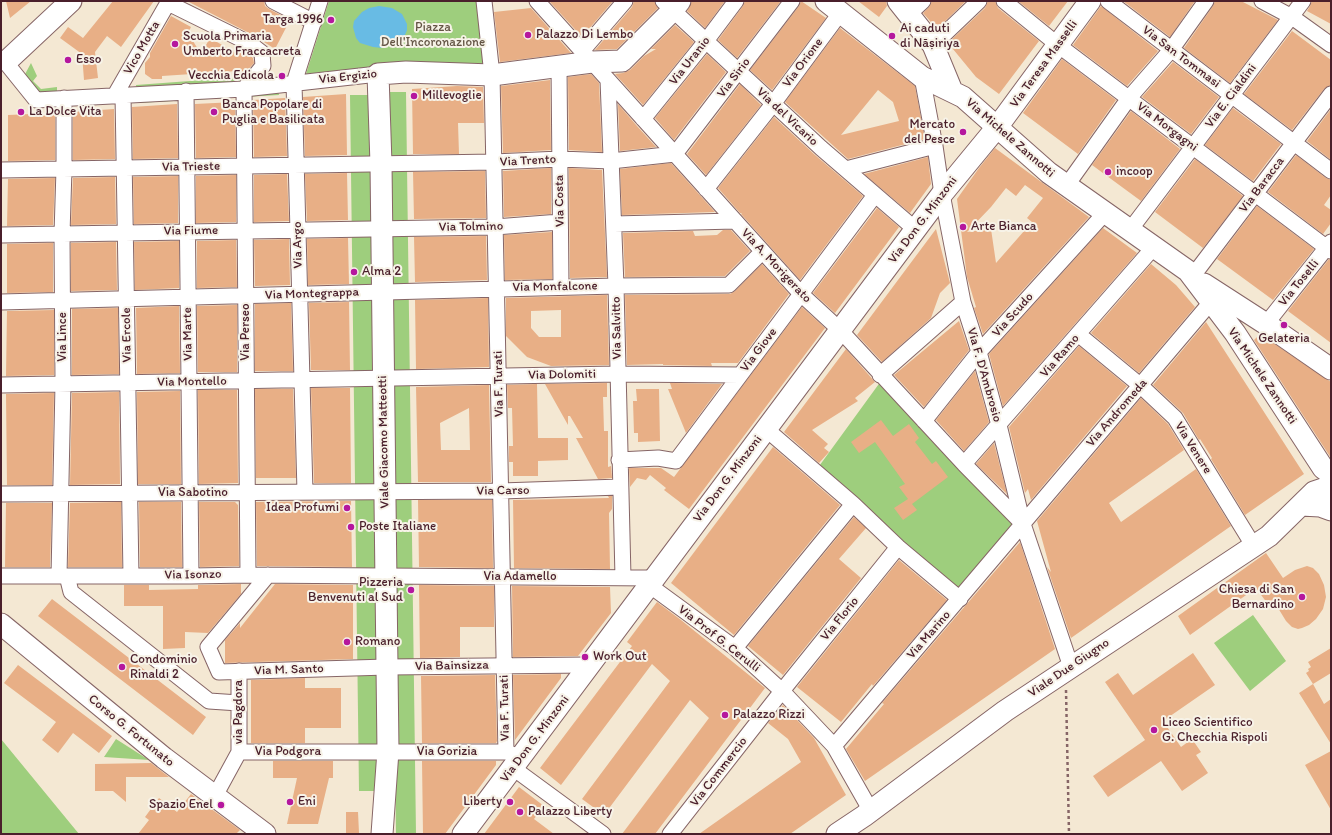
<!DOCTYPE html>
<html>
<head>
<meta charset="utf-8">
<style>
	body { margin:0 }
	#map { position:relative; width:1332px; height:835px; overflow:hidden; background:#f4e8d3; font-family:Itim,sans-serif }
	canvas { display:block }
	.frame { position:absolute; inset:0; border:2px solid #4a1f2b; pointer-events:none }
</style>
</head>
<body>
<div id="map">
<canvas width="1332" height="835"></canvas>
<div class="frame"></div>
</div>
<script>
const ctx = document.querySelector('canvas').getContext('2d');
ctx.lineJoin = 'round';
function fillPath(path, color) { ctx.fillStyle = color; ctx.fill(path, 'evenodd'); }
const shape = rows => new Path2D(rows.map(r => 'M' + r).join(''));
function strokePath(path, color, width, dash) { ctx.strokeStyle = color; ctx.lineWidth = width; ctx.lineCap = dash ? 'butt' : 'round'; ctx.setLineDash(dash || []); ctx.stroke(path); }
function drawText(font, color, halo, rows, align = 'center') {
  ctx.font = font + ' Itim,sans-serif'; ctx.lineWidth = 4; ctx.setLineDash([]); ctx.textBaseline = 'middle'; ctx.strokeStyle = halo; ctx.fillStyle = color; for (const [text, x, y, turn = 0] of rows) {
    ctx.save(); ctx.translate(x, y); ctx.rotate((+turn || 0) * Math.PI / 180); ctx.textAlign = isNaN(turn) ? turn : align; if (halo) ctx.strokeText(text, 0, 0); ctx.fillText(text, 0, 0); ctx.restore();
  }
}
fillPath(shape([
	[329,1,480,1,485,70,373,67,306,74],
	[31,63,37,76,33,81,41,89,57,87,57,96,38,96,23,78],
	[270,75,276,80,279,95,138,103,136,85],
	[386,92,406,92,416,834,396,834],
	[350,95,370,95,379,791,359,791],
	[881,381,1019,524,959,596,817,469],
	[1253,615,1286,661,1250,691,1214,643],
	[1,739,79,834,1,834],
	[116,739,149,760,104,757]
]), '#9ece7d');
fillPath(shape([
	[379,6,392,8,402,14,407,24,407,30,405,35,396,43,382,48,373,47,360,43,356,38,353,27,354,21,362,12,369,8]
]), '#68bbe4');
fillPath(shape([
	[6,1,31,1,10,18],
	[113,1,154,1,121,47,107,36,95,52,98,78,84,80,82,54,60,38,68,27,83,38],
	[187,1,264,1,265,6,269,9,290,20,275,49,253,35],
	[551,1,613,1,582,37,550,2],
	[634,1,654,1,658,8,617,49,595,50,632,7],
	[692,1,725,1,705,28,687,11],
	[745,1,781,1,737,58,718,40,743,6],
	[801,1,826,18,772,90,750,70,799,6],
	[858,1,886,1,887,6,879,17],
	[932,1,966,1,937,29,923,13,929,7],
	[988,1,995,1,998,8,1039,41,999,94,976,77,948,43,985,8],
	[1018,1,1068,1,1049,26],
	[1123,1,1195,1,1170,37],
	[1215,1,1241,1,1278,20,1230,83,1184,48,1213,6],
	[1312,1,1331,1,1331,24,1307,11,1310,6],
	[1101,6,1158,51,1127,86,1073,45],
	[531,8,571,53,500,62,494,12],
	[171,16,191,27,188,33,201,54,210,38,236,53,247,53,253,58,254,63,245,73,237,74,237,71,162,76,162,79,152,79,145,74,145,63,150,57,150,53],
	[675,25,694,42,643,105,615,74,623,73,630,70,644,56,656,49,651,49],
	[840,28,915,86,925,139,848,159,785,102],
	[878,90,893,102,899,121,841,135],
	[1292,31,1331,60,1331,85,1324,89,1292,130,1244,94],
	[707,54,726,72,674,140,655,118],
	[1062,59,1116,100,1078,154,1023,113],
	[1173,62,1219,97,1191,134,1142,97],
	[591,74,599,83,602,152,569,150,568,77],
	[550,80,551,150,503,153,501,86],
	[740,84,761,105,706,175,687,154],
	[457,86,483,87,484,123,458,123,459,154,413,154,412,89],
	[346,94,347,155,305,156,303,97],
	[285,98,287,156,254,157,253,100],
	[235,102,236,157,196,158,195,104],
	[177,104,178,158,133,159,132,107],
	[618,104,637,126,656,147,620,151],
	[1233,108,1281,144,1253,181,1205,145],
	[114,109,115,159,73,160,73,112],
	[1331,109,1331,160,1307,141],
	[1131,111,1180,149,1141,201,1092,165],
	[55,113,55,160,8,161,8,115],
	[774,117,815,155,863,196,800,280,741,214,742,213,740,213,718,188],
	[995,148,1089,217,983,334,974,308,976,307,967,277,957,199,979,168],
	[1025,185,1043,198,1027,218,1032,222,996,263,991,229,967,232,991,207,1006,188,1016,196],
	[1296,155,1326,178,1331,180,1331,195,1324,205,1331,210,1331,223,1323,234,1268,192],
	[928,157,931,184,910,213,864,174],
	[1195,159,1243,196,1203,248,1155,212],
	[671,163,715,212,622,215,620,169],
	[551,168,551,214,504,217,503,171],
	[569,168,602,170,607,277,570,278],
	[485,171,486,218,414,219,413,172],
	[347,173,348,220,307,221,305,174],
	[287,174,289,221,254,222,254,175],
	[236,175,236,222,196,223,196,176],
	[178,176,178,223,134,224,133,177],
	[115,177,116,224,71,225,73,178],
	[55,178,53,225,7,226,8,179],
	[1257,206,1314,249,1273,300,1217,259],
	[877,208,899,227,835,313,813,293],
	[1103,228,1137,253,1003,406,989,354],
	[936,229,950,283,940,293,931,318,882,362,857,335],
	[723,230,731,230,750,251,725,276,625,277,623,233,693,231,695,236,717,235],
	[552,232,552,279,505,280,504,235],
	[486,236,487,280,415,282,414,237],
	[348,238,349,284,308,285,307,239],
	[289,239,290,285,255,286,254,240],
	[236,240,237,287,197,288,197,241],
	[179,241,179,288,135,290,134,242],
	[116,242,117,290,71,291,71,243],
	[53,243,53,292,7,293,7,244],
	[1329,259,1331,260,1331,343,1288,311],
	[762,264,789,294,738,363,711,363,712,366,663,365,663,364,627,365,625,295,730,294,735,291],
	[1151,264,1176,285,1195,307,1139,373,1091,333],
	[607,295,609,365,551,366,527,357,506,336,506,298],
	[561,310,561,337,539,337,531,328,531,311],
	[488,298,489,367,416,369,415,300],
	[349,302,350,370,311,370,309,303],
	[291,303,293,371,255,371,255,304],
	[237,305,237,372,198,372,197,306],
	[179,306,180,373,137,374,136,308],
	[802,307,825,328,689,509,664,490,666,488,650,475,646,480,637,478,630,487,629,468,661,468,674,477],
	[118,308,119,374,72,375,72,309],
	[54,310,54,375,6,376,7,311],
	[959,321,969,350,924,407,894,375],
	[1206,322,1304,474,1245,515,1211,459,1212,458,1200,439,1199,440,1183,413,1153,385],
	[1260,334,1331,382,1331,458,1254,340],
	[1079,346,1127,386,1031,500,1028,489,1025,493,1009,427],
	[846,349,875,382,855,398,858,401,812,430,828,444,824,448,829,452,819,463,784,432],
	[975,371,989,422,964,451,936,420],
	[607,383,607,397,603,397,604,431,608,431,608,467,611,466,612,478,598,479,576,438,583,438,570,416,568,416,568,425,545,384],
	[670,383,722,384,686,433,668,389,672,389],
	[537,384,538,438,568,438,568,460,538,461,538,476,513,476,513,462,509,462,509,446,513,446,512,408,508,408,507,385],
	[489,385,491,482,418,482,416,387],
	[469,408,470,450,441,450,440,423],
	[311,388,350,388,351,483,314,483],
	[255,389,293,389,296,478,256,478],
	[636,389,659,389,660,441,638,442,638,433,634,433,633,401,637,401],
	[198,390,237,390,238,483,199,484],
	[180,391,181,484,138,484,137,392],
	[119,392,120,484,70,485,72,393],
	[54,393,52,485,7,485,6,394],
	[1141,398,1168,424,1184,450,1109,503,1121,522,1196,469,1231,526,1071,638,1047,567,1051,572,1037,521],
	[881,420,893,436,909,424,919,438,915,442,932,464,936,461,948,477,912,504,917,510,903,520,894,508,908,499,899,487,905,484,875,442,859,453,851,442],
	[994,443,1007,494,976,464],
	[773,447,840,505,734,635,671,583],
	[608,496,612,496,612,509,609,513,610,569,514,568,513,500,609,498],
	[418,500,492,500,493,568,419,567],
	[351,501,352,567,257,566,256,502],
	[121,502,122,567,68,567,70,503],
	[139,502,181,502,182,567,140,567],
	[199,502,235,502,238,505,239,566,200,567],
	[6,503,52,503,50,567,5,567],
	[854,517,866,528,839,559,861,578,783,675,748,646],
	[1020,542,1055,649,865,781,846,749,884,704,882,703],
	[1266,553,1283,578,1295,570,1307,566,1313,568,1319,574,1324,585,1326,597,1323,609,1316,619,1309,625,1302,628,1298,629,1292,627,1286,621,1275,603,1270,607,1256,588,1190,635,1178,616],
	[899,560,947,600,873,686,872,684,841,722,797,687],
	[241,584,241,594,208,633,185,632,185,648,163,649,163,606,124,606,124,585,149,585,149,590,198,589,198,585],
	[275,584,353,585,353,659,225,663,225,640,240,623,240,628],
	[419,585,494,586,494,627,460,627,460,657,420,658],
	[512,586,610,587,611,613,578,656,513,657],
	[52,599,206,717,193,735,38,616],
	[657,602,681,620,765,688,655,834,622,834,709,718,690,700,604,815,582,799,670,681,652,664,561,785,540,768,632,646,627,642],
	[1331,648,1331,673,1313,684,1324,704,1331,699,1331,744,1299,693,1313,684,1306,673,1309,671,1308,669,1311,667,1308,662],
	[1193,653,1215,685,1163,721,1181,747,1192,739,1201,752,1196,755,1208,773,1182,791,1161,761,1108,797,1093,776,1145,740,1105,682,1118,673,1133,695],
	[18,665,112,736,99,753,73,733,58,753,42,740,56,722,4,683],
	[561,674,561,678,515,740,513,675],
	[495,675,497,741,496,743,422,743,421,676],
	[305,678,305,688,341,688,341,728,305,728,305,743,251,743,251,680],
	[783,705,814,738,846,795,790,834,699,834,801,762,788,739,768,723],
	[1331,751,1331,810,1305,765],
	[273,761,333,761,333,778,329,778,318,824,287,824,297,778,273,778],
	[422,761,496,761,496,765,445,834,423,834],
	[151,763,169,777,126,777,126,802,113,791,95,791,95,764],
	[519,787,544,806,534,819,554,834,484,834],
	[191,794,240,830,236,834,138,834,149,820,145,817,159,798,177,812],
	[346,812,358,812,359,833,346,833]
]), '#e8af86');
const street = shape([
	[273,1,314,22],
	[484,1,492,75,506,752,521,757],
	[537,1,801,294,840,330,964,464,1023,524],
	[663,1,821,148,915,229],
	[1004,1,1058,45,1331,251],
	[1108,1,1331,171],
	[1262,1,1292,17,1331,45],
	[168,3,249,43,262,53,263,66,244,89,248,575],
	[908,15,923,1],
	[933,45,979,1],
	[582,51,625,1],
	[7,64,36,100,244,89,378,74],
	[559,66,561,287],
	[922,77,935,146,942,194,963,302,979,352,999,425,1023,524,1071,667],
	[608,80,616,286,623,577],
	[186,91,191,576],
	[115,95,169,1],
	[123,95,131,576],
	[643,119,706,41,736,1],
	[846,169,935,146],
	[1,170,494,162,560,159,611,161,675,154,792,1],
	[1067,185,1129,98,1171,50,1206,1],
	[706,189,773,104,841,12],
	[614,224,735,221],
	[1130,230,1303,1],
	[1,235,495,227,560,222],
	[1192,277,1331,94],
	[1,302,616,286,729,285,762,252],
	[1266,324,1331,242],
	[1078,334,1141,386,1175,418,1253,545],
	[880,375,963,302],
	[1,385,618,374,740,375],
	[924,421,979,352,1105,213],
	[766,429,853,504,898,547,960,599],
	[619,460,658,458,676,461,875,195],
	[964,464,1154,247],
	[305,492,294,83,320,1],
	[1,494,501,491,620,487],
	[268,575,208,647,219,672,387,667,589,665],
	[1,576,191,576,248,575,655,578],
	[59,576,63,384,62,234,64,169,64,98],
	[67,576,71,592,209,701,239,703],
	[649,585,735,648,782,691,834,746,871,811],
	[735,648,853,504],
	[239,671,239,752],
	[834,746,1211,302],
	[513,768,603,834],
	[215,796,239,752,506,752],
	[670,834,782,691,898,547]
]);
const secondary = shape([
	[826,1,922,77,963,97,1049,173,1188,271,1235,333,1323,468,1331,474],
	[898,1,933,45,952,91],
	[8,60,71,1],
	[1204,284,1266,324,1331,369],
	[1301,505,1320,506,1331,510],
	[1,624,164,758,265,834],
	[382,834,388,751,381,164,378,74,406,72,492,75,592,62,622,61,673,10,680,1],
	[463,834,942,194,998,126,1090,1],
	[837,834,864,816,1005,711,1269,536,1314,492,1323,489,1331,488]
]);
strokePath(street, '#866566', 17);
strokePath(secondary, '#866566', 23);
strokePath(shape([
	[1066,690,1069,834]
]), '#866566', 2.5, [3, 3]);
strokePath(street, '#fff', 15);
strokePath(secondary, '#fff', 21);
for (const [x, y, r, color] of [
	[331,20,4,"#b5179e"],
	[528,35,4,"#b5179e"],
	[892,36,4,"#b5179e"],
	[175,44,4,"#b5179e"],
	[68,60,4,"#b5179e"],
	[282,76,4,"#b5179e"],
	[414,96,4,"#b5179e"],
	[21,112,4,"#b5179e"],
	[214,112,4,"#b5179e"],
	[963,132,4,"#b5179e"],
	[1108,172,4,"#b5179e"],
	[963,227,4,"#b5179e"],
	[354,272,4,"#b5179e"],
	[1284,325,4,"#b5179e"],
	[347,508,4,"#b5179e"],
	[351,527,4,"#b5179e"],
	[411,590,4,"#b5179e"],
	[1302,597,4,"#b5179e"],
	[347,642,4,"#b5179e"],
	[585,657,4,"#b5179e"],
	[122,667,4,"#b5179e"],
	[725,715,4,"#b5179e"],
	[1154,730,4,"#b5179e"],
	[290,802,4,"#b5179e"],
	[510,802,4,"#b5179e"],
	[221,805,4,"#b5179e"],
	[520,812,4,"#b5179e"]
]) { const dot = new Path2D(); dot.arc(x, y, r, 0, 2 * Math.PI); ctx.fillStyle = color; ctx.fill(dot); strokePath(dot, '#f7f3e8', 1.5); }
drawText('13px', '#4a1f2b', '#f7f3e8', [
	["Targa 1996",323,20,"right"],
	["Ai caduti",900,29],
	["di Nāṣiriya",900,44],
	["Palazzo Di Lembo",536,35],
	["Scuola Primaria",183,37],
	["Umberto Fraccacreta",183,52],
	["Esso",76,60],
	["Vecchia Edicola",274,76,"right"],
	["Millevoglie",422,96],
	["Banca Popolare di",222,105],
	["Puglia e Basilicata",222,120],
	["La Dolce Vita",29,112],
	["Mercato",955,125,"right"],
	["del Pesce",955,140,"right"],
	["incoop",1116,172],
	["Arte Bianca",971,227],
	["Alma 2",362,272],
	["Gelateria",1284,339,"center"],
	["Idea Profumi",339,508,"right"],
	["Poste Italiane",359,527],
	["Pizzeria",403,583,"right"],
	["Benvenuti al Sud",403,598,"right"],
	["Chiesa di San",1294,590,"right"],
	["Bernardino",1294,605,"right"],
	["Romano",355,642],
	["Work Out",593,657],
	["Condominio",130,660],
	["Rinaldi 2",130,675],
	["Palazzo Rizzi",733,715],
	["Liceo Scientifico",1162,723],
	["G. Checchia Rispoli",1162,738],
	["Eni",298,802],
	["Liberty",502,802,"right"],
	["Spazio Enel",213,805,"right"],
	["Palazzo Liberty",528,812]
], 'left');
drawText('13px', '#635444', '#f7f3e8', [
	["Piazza",433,28],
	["Dell'Incoronazione",433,43]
]);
drawText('13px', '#4a1f2b', '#f7f3e8', [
	["Vico Motta",142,48,-60],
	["Via San Tommasi",1181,57,37],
	["Via Uranio",690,61,-52],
	["Via Orione",803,63,-53],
	["Via Teresa Masselli",1044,64,-54],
	["Via Ergizio",348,77,-6],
	["Via Sirio",734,78,-53],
	["Via E. Cialdini",1231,96,-53],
	["Via del Vicario",787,117,43],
	["Via Morgagni",1167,127,37],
	["Via Michele Zannotti",1010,138,41],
	["Via Trento",528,161,-3],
	["Via Trieste",191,167,-1],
	["Via Baracca",1262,185,-53],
	["Via Costa",560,201,-91],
	["Via Don G. Minzoni",923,220,-53],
	["Via Tolmino",471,227,-1],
	["Via Fiume",191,231,-1],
	["Via Argo",298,245,-91],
	["Via A. Morigerato",776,266,47],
	["Via Toselli",1299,283,-51],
	["Via Monfalcone",555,287,-1],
	["Via Montegrappa",312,294,-2],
	["Via Scudo",1013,315,-48],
	["Via Salvitto",617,328,-91],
	["Via Perseo",246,332,-90],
	["Via Marte",188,334,-91],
	["Via Ercole",127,335,-91],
	["Via Lince",63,337,-90],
	["Via Giove",759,350,-53],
	["Via Ramo",1060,356,-49],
	["Via Dolomiti",562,375,-1],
	["Via F. D'Ambrosio",984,375,74],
	["Via Michele Zannotti",1262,376,56],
	["Via Montello",192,382,-1],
	["Via F. Turati",499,384,-91],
	["Via Andromeda",1117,413,-49],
	["Viale Giacomo Matteotti",384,442,-91],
	["Via Venere",1193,448,58],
	["Via Don G. Minzoni",728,479,-53],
	["Via Carso",503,491,-1],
	["Via Sabotino",193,493],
	["Via Isonzo",193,575,-1],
	["Via Adamello",520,577],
	["Via Florio",840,619,-51],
	["Via Marino",929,635,-49],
	["Via Prof G. Cerulli",719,639,38],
	["Via Bainsizza",452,666,-1],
	["Viale Due Giugno",1069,668,-34],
	["Via M. Santo",289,670,-2],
	["Via F. Turati",505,708,-91],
	["via Pagdora",239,712,-90],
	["Corso G. Fortunato",131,731,39],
	["Via Don G. Minzoni",535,739,-53],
	["Via Podgora",288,752],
	["Via Gorizia",447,752],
	["Via Commercio",719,772,-52]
]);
</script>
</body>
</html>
